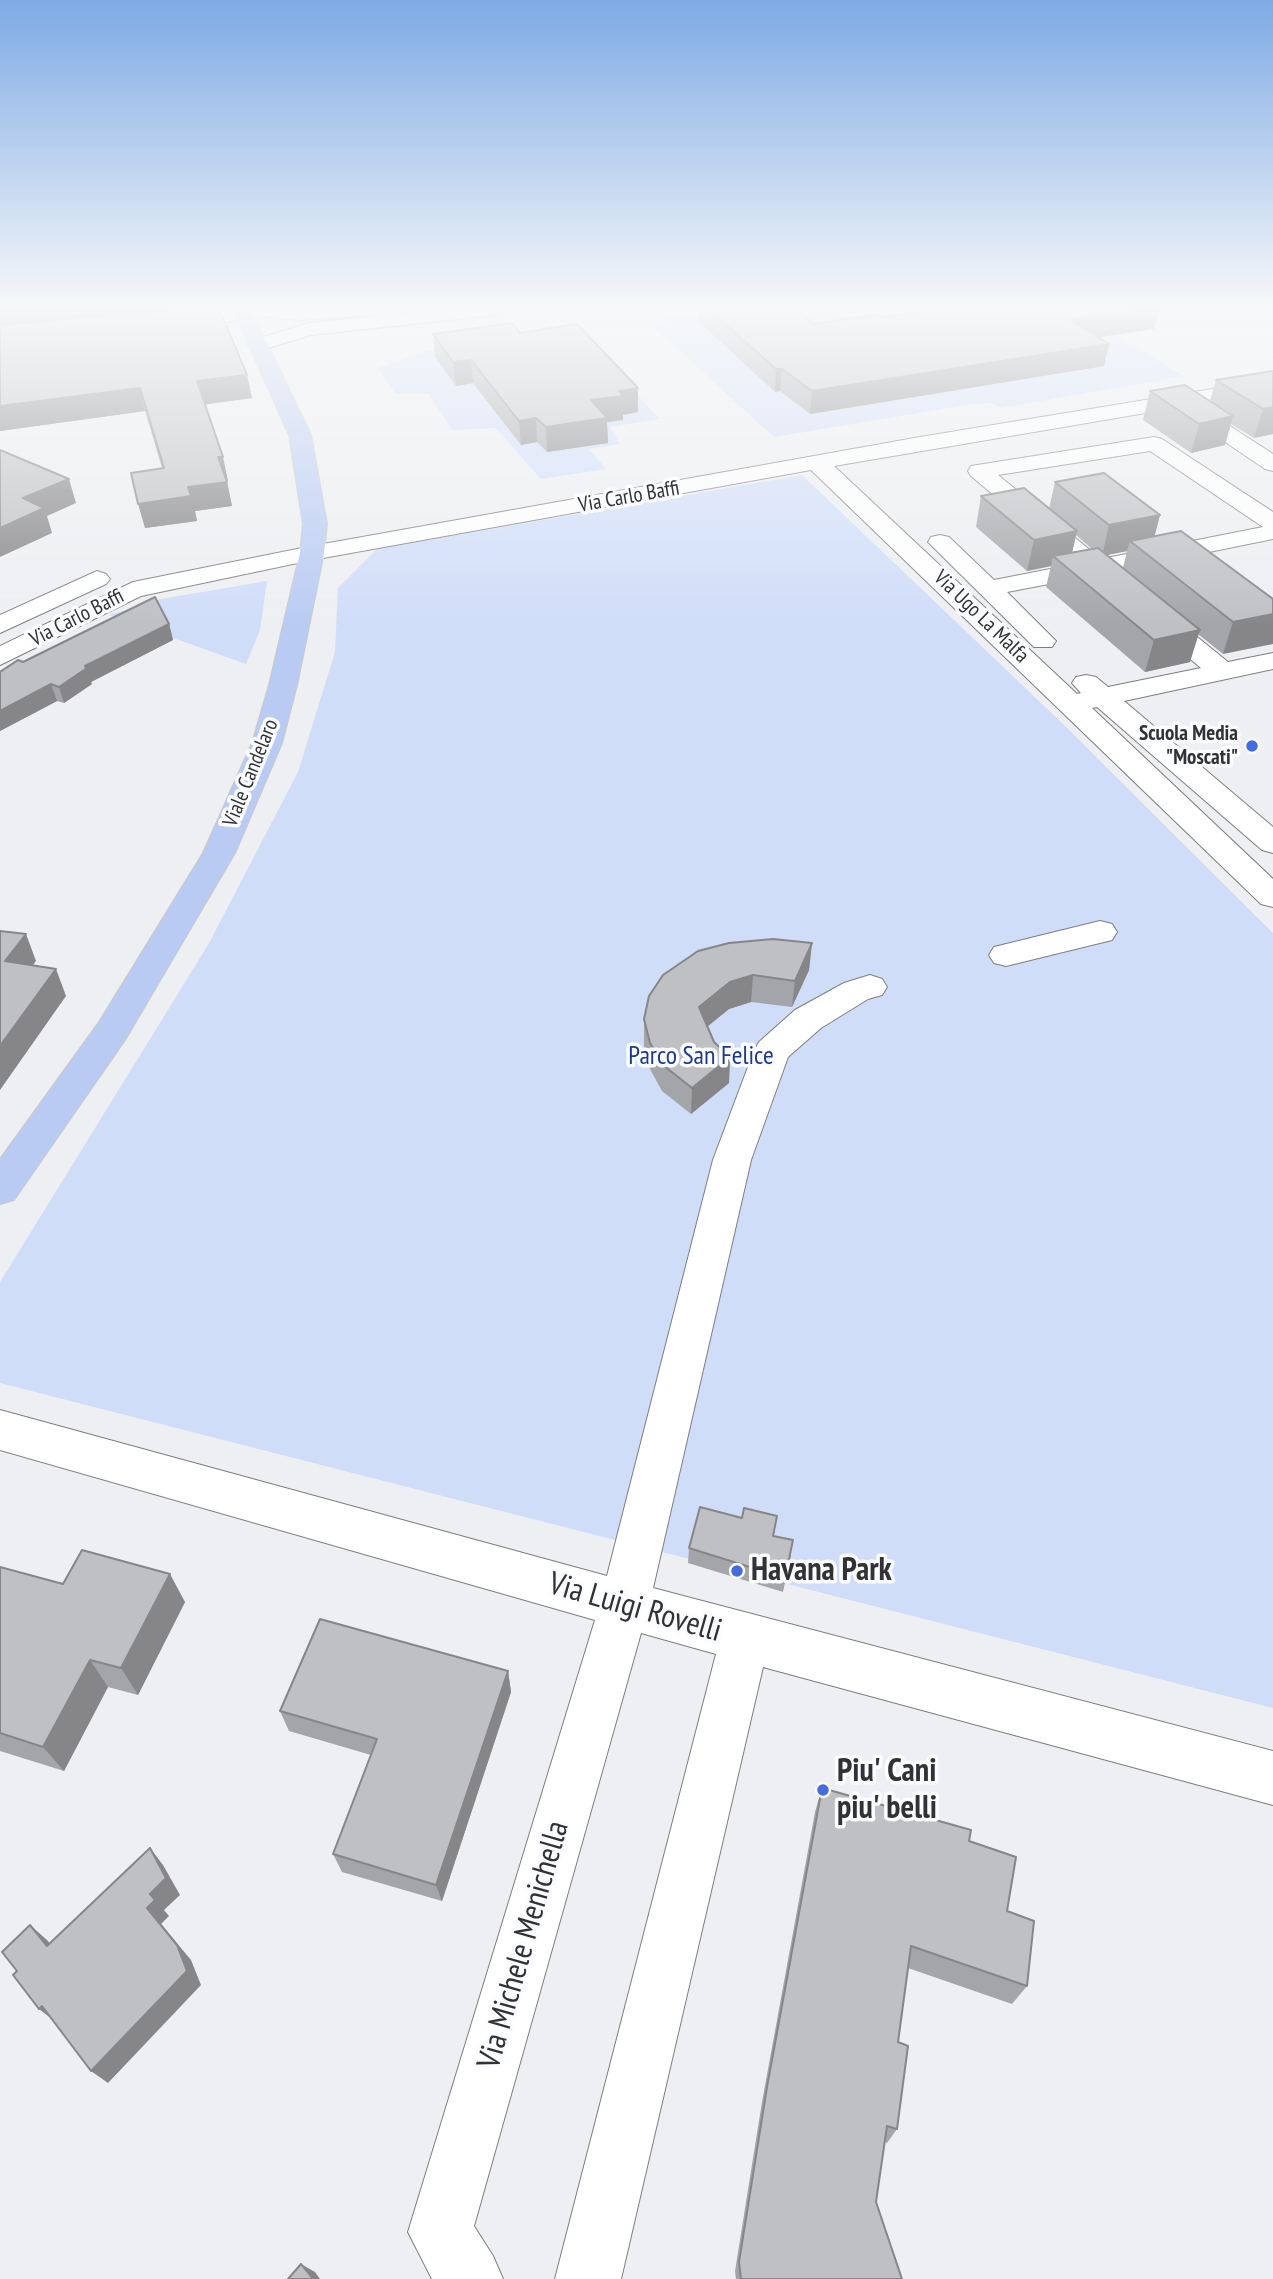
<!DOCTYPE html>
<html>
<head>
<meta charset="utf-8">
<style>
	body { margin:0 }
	canvas { display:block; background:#eeeff2 }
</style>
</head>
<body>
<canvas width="1273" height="2279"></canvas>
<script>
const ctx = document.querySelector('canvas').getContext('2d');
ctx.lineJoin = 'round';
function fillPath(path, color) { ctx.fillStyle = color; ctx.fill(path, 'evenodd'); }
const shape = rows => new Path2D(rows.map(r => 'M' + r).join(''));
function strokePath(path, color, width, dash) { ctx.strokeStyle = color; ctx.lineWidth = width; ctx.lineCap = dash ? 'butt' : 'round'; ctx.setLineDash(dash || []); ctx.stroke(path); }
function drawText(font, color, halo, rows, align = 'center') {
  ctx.font = font + ' "PT Sans Narrow",sans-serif'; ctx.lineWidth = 7; ctx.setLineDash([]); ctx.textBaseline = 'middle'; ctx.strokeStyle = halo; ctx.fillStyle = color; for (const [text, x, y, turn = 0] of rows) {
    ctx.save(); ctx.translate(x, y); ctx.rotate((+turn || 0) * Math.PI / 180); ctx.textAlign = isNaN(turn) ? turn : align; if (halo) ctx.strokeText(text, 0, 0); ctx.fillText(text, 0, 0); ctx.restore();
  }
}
fillPath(shape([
	[754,308,834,308,872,336,1074,308,1184,376,1001,408,993,403,973,404,774,437,649,323],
	[578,329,659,419,610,427,620,444,589,449,606,469,541,479,496,428,452,430,429,394,396,394,378,368,429,350],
	[802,475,1063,724,1273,933,1273,1708,0,1383,0,1282,208,945,298,772,335,652,338,588,377,549],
	[267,581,260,630,246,664,109,615,161,599]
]), '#d0ddf9');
const minor = shape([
	[246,308,405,308,396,314,299,320,265,317,171,329,161,323,171,317,246,308],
	[453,308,512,308,503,314,311,335,258,351,248,345,251,341,309,323,453,308],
	[1273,379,1273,391,1196,404,1273,454,1273,471,1265,469,1175,408,834,466,1077,694,1081,693,1072,683,1076,677,1086,675,1096,677,1108,687,1201,668,1091,576,1007,592,1056,641,1052,647,1034,647,928,542,931,537,940,535,949,537,994,580,1076,564,971,476,968,471,971,466,1154,437,1162,439,1273,512,1273,539,1116,571,1228,662,1273,653,1273,669,1124,701,1273,827,1273,853,1262,850,1097,707,1092,708,1273,879,1273,907,1261,904,811,470,312,560,141,596,0,665,0,646,133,582,312,546,920,437,1273,379],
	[1150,451,1263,527,1101,559,998,475,1150,451],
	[97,571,106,574,110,579,106,584,0,633,0,615,97,571],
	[1100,921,1112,924,1117,932,1112,940,1006,966,994,963,989,955,994,947,1100,921],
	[870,975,882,979,887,987,882,995,868,999,821,1028,788,1057,751,1160,653,1588,1273,1751,1273,1805,763,1667,621,2279,555,2279,716,1654,641,1633,474,2226,493,2256,503,2279,432,2279,408,2232,595,1620,0,1450,0,1410,607,1576,713,1160,754,1051,759,1042,795,1010,844,983,870,975]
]);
const major = shape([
	[232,308,250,308,311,435,327,524,324,553,297,685,282,743,235,853,125,1040,14,1200,0,1204,0,1159,99,1022,203,853,252,743,269,685,300,553,303,524,289,435,232,308]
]);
strokePath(minor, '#7c7e80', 2);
strokePath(major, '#cacaca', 2);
fillPath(minor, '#fff');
fillPath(major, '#b9cbf3');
fillPath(shape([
	[0,308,247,375,252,398,205,404,228,481,227,481,232,506,195,511,197,521,145,528,162,468,145,411,0,431],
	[698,308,793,308,814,324,882,317,1159,308,1154,329,1098,337,1109,344,1104,366,810,414,780,391,775,392,698,321],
	[520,333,638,388,638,412,623,415,623,420,607,422,608,443,547,452,537,442,521,445,473,383,456,386,435,357,433,334],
	[1273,371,1273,434,1254,438,1231,424,1225,445,1191,453,1143,420,1150,391,1210,401,1216,380],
	[1055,482,1160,515,1154,536,1273,599,1223,654,1198,634,1190,662,1145,672,1046,587,1051,566,1027,571,976,527,981,496,1049,509],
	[1076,535,1092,549,1072,552],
	[1127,551,1123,568,1107,555],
	[169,624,173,640,91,682,92,684,64,703,57,701,0,731,0,672,23,662],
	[812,943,809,970,792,1007,751,1002,729,1009,707,1027,714,1042,730,1057,729,1083,691,1114,662,1091,650,1069,644,1046,644,1019],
	[774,1536,791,1555,783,1592,688,1563,689,1548],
	[0,1567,63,1584,185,1602,138,1695,108,1687,64,1771,0,1751],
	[508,1671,511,1692,442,1901,342,1872,333,1854,371,1755,289,1731,280,1711],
	[822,1788,969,1841,1007,1911,1027,1986,1012,2004,908,1968,898,2042,897,2129,887,2143,885,2142,876,2202,902,2279,736,2279,735,2271,762,2102,815,1812]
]), '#a4a5a8');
fillPath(shape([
	[9,308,185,308,0,331,0,309],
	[1159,308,1154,329,1065,342,1070,320],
	[1109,344,1104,366,810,414,812,391],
	[471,360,473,383,456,386,453,362],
	[776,369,782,369,780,391,775,392],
	[247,375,252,398,202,405,197,381],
	[140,388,145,411,0,431,0,406],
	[638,388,638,412,623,415,623,420,607,422,608,443,547,452,546,427,591,400,619,391],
	[1273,407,1273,434,1254,438,1263,409],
	[1233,416,1225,445,1191,453,1199,424],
	[536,418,537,442,521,445,519,421],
	[218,457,223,457,228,481,223,482],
	[69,479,76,503,47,516,52,533,0,557,0,528,23,498],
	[227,482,232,506,195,511,197,521,145,528,138,504,188,487],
	[1160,515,1152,546,1130,541,1127,551,1102,556,1109,525],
	[1077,531,1070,562,1053,556,1051,566,1027,571,1034,540],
	[1273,614,1273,644,1223,654,1233,622],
	[169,624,173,640,91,682,92,684,64,703,59,687,85,666],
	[1200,630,1190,662,1145,672,1154,640],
	[51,684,57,701,0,731,0,711],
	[26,934,36,961,16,988,5,961],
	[812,943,809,970,792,1007,795,981],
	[56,969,66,996,0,1090,0,1046],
	[753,975,751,1002,729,1009,698,1034,699,1007,730,982],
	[730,1057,729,1083,691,1114,692,1088],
	[170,1574,185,1602,138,1695,121,1668],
	[90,1660,108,1687,64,1771,43,1747],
	[508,1671,511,1692,442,1901,436,1885],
	[150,1848,163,1865,180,1895,164,1910,169,1916,161,1924,191,1960,201,1985,108,2083,91,2071,147,1908,150,1894],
	[30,1925,47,1940,65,1961,47,1946],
	[42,2006,57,2023,39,2009],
	[301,2264,315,2272,320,2279,313,2279]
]), '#868688');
const building = shape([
	[187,308,219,308,247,375,197,381,223,457,218,457,227,482,188,487,191,496,138,504,131,473,164,468,140,388,0,406,0,325,187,308],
	[707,308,793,308,814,324,878,314,882,317,945,308,1156,308,1070,320,1109,344,812,391,782,369,776,369,707,308],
	[512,323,520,333,577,324,638,388,619,391,623,396,591,400,607,418,546,427,536,418,519,421,471,360,453,362,433,334,512,323],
	[1273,371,1273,407,1263,409,1216,380,1273,371],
	[1185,385,1233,416,1199,424,1150,391,1185,385],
	[0,450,69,479,23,498,44,508,0,528,0,450],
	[1104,473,1160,515,1109,525,1055,482,1104,473],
	[1024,488,1077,531,1034,540,981,496,1024,488],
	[1181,531,1273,599,1273,614,1233,622,1130,541,1181,531],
	[1098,548,1200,630,1154,640,1053,556,1098,548],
	[155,597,169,624,85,666,87,668,59,687,51,684,0,711,0,672,18,660,23,662,155,597],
	[0,931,26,934,5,961,56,969,0,1046,0,931],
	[773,939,812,943,795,981,753,975,730,982,699,1007,714,1042,730,1057,692,1088,663,1065,650,1043,644,1019,649,996,663,975,698,951,729,943,773,939],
	[700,1507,742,1518,744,1508,777,1516,773,1536,793,1540,785,1578,689,1548,700,1507],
	[82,1550,170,1574,121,1668,90,1660,43,1747,0,1733,0,1567,63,1584,82,1550],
	[320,1619,508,1671,436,1885,333,1854,377,1739,280,1711,320,1619],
	[822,1788,971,1830,969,1841,1016,1857,1007,1911,1034,1921,1027,1986,911,1946,898,2042,908,2046,897,2129,887,2126,876,2202,902,2279,741,2279,739,2262,767,2087,822,1788],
	[150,1848,166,1878,150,1894,155,1900,147,1908,177,1945,187,1971,91,2071,42,2006,39,2009,13,1975,17,1971,2,1952,30,1925,47,1946,150,1848],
	[301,2264,313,2279,288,2279,301,2264]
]);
fillPath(building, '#bfc0c3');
strokePath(building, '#868688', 2);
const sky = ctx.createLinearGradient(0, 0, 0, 627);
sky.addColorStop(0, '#7eaae5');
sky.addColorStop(0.49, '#f7f8f9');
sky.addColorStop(1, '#f7f8f900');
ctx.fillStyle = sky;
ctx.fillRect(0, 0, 1273, 627);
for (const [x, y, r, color] of [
	[1252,746,7,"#446cde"],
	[737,1571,7,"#446cde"],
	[823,1790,7,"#446cde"]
]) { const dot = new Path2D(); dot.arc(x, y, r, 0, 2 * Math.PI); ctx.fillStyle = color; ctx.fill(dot); strokePath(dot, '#fbfcff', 2.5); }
drawText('21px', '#323234', '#fbfcff', [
	["Via Carlo Baffi",629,497,-10],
	["Via Ugo La Malfa",981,617,44],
	["Via Carlo Baffi",77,618,-27],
	["Viale Candelaro",251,773,-68]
]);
drawText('bold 21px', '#323234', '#fbfcff', [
	["Scuola Media",1238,734],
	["\"Moscati\"",1238,758]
], 'right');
drawText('26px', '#203a8a', '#fbfcff', [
	["Parco San Felice",701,1057]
]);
drawText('bold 32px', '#323234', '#fbfcff', [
	["Havana Park",751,1571],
	["Piu' Cani",837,1772],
	["piu' belli",837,1809]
], 'left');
drawText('32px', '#323234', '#fbfcff', [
	["Via Luigi Rovelli",635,1608,16],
	["Via Michele Menichella",524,1945,-74]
]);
</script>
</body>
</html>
